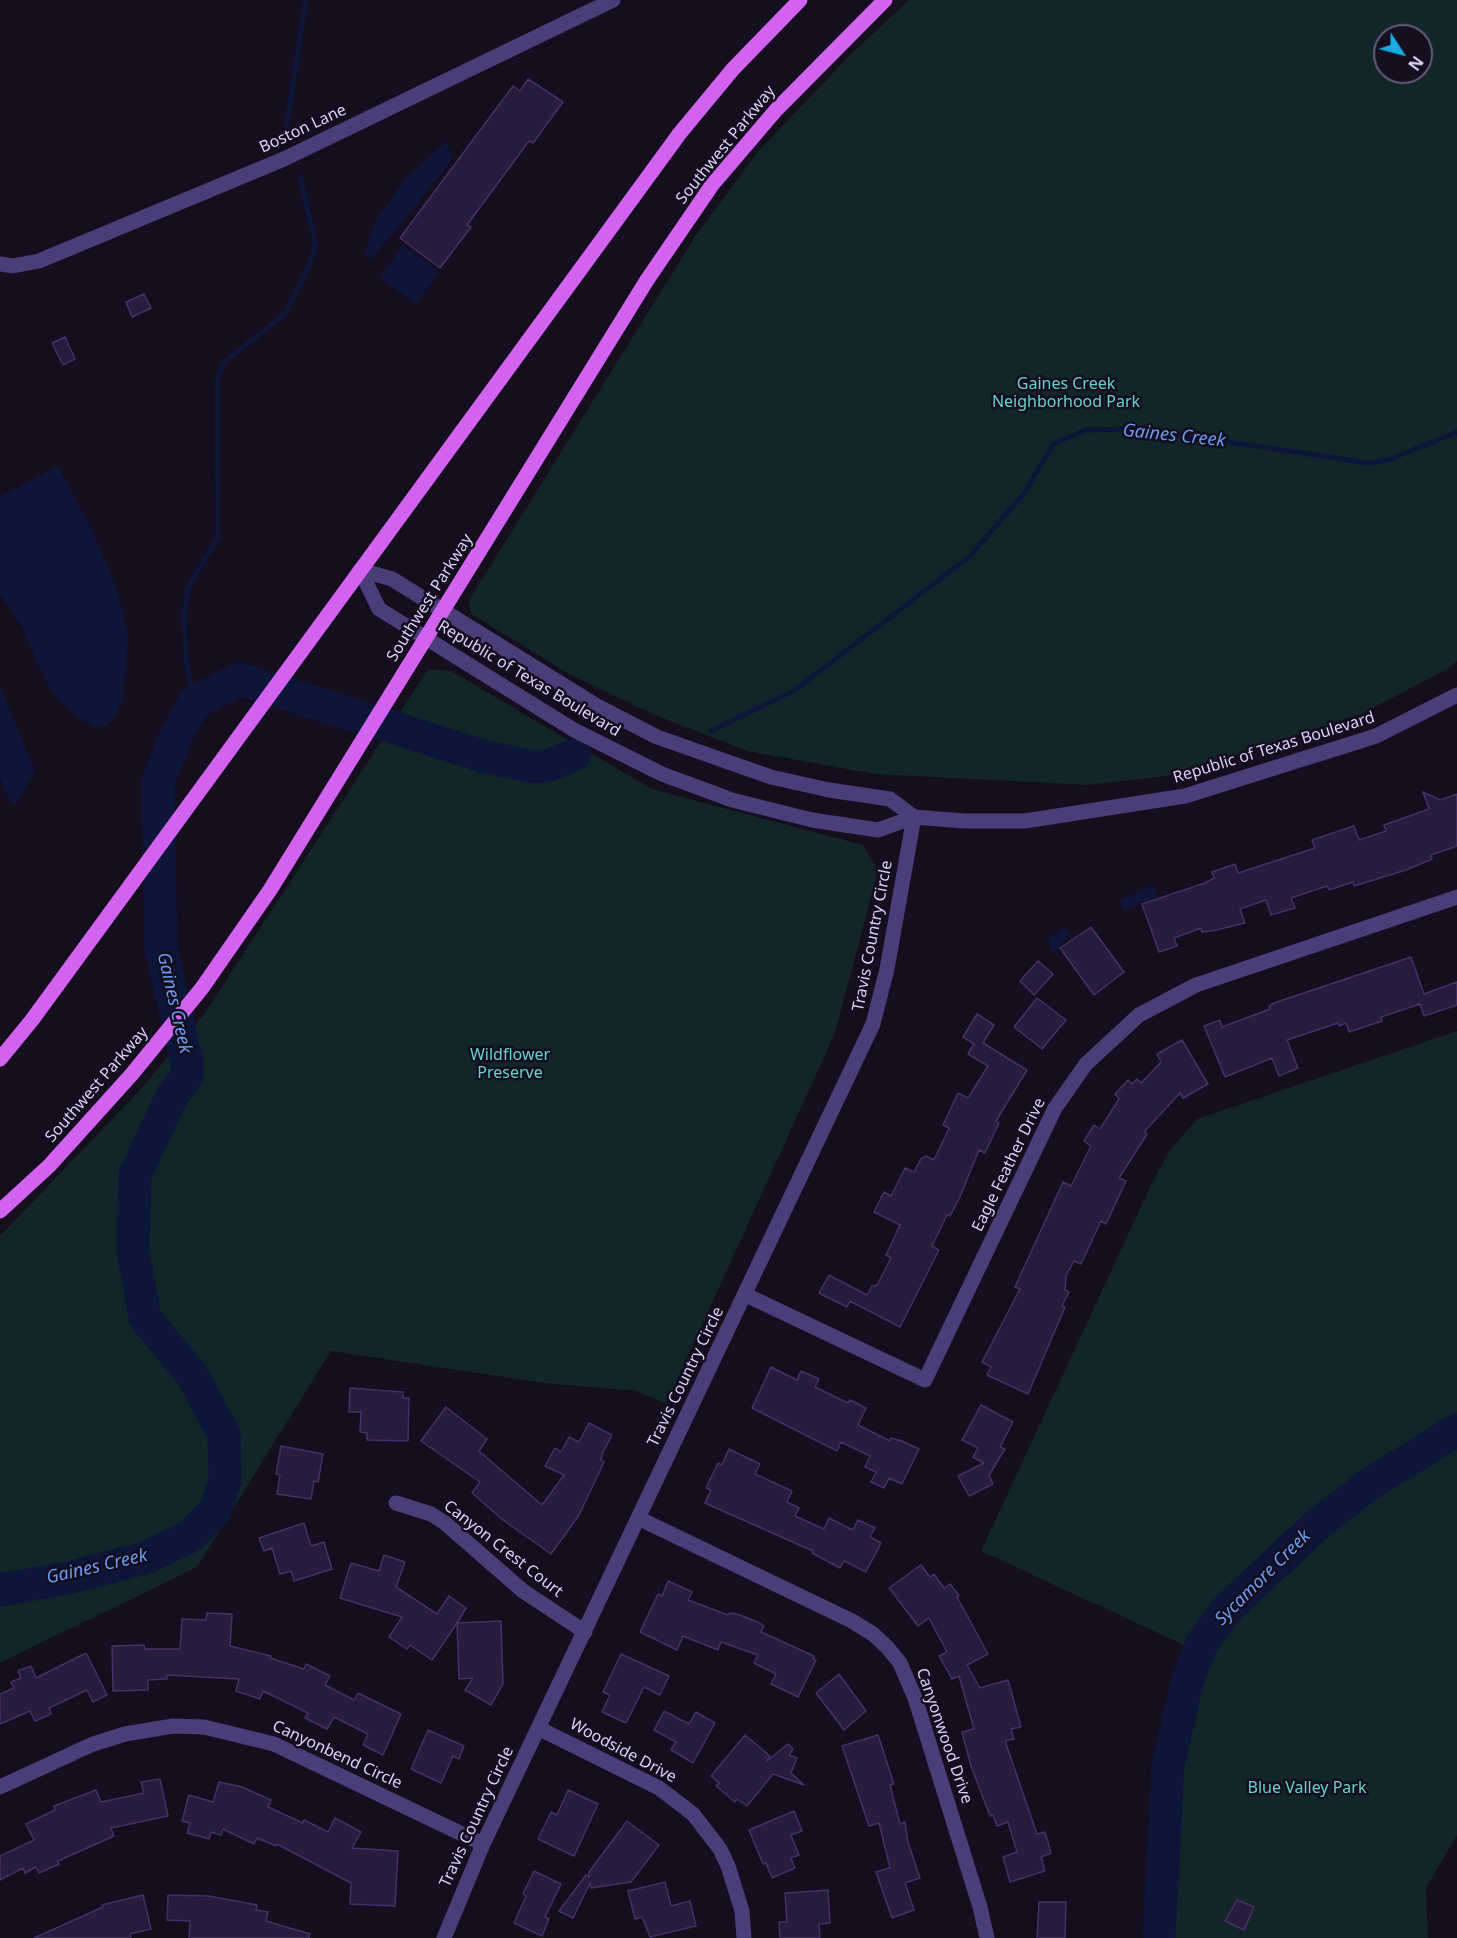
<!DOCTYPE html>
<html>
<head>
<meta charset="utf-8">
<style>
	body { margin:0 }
	#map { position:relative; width:1457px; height:1938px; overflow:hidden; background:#140e1e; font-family:"Noto Sans",sans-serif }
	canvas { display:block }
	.north { position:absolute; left:1373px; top:24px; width:60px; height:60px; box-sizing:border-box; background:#140e1e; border:2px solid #645c76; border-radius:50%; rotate:126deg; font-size:16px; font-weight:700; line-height:24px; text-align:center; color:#dcd0fa }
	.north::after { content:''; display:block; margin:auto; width:21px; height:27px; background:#16abe1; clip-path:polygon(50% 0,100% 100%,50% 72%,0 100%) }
</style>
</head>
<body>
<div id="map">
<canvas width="1457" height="1938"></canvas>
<div class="north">N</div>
</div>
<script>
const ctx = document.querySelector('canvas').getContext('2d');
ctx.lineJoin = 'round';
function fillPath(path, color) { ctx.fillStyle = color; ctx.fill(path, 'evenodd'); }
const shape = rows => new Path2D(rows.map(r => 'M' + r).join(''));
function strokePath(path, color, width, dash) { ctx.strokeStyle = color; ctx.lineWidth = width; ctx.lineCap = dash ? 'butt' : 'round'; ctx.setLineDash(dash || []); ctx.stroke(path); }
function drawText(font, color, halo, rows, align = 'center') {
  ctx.font = font + ' "Noto Sans",sans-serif'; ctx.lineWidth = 5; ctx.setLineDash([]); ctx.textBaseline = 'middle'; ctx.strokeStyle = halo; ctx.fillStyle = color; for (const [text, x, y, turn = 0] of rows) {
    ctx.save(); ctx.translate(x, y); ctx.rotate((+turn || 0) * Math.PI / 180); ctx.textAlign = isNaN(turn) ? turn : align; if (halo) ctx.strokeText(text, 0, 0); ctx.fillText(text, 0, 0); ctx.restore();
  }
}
fillPath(shape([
	[909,0,1457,0,1457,661,1449,668,1361,714,1174,775,1088,785,875,774,747,751,652,714,564,671,471,614,469,600,696,235,757,153,849,56],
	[1385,36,1421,36,1421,72,1385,72],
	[428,669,451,671,652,789,863,845,878,871,835,1033,666,1404,637,1391,544,1383,331,1351,197,1567,0,1663,0,1236,138,1092,205,1013],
	[1457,1031,1457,1835,1426,1888,1428,1938,1146,1938,1154,1795,1175,1681,1186,1646,981,1551,1151,1185,1169,1151,1197,1119]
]), '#122528');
fillPath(shape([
	[447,141,452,160,371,260,365,255,376,220,406,178],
	[403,245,439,272,416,304,380,278],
	[58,466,92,530,118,592,128,638,123,698,116,715,107,726,96,728,79,718,58,699,48,686,22,627,0,595,0,497],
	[0,686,35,771,18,801,12,805,0,778],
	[1153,885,1158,897,1123,910,1119,898,1122,899],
	[1063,929,1069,931,1069,937,1060,944,1058,951,1052,952,1048,939]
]), '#0d1638');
strokePath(shape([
	[284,141,306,0],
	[194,703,186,660,184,615,188,588,218,537,217,381,224,362,285,314,311,261,315,242,300,177],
	[711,731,795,690,970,556,1026,491,1053,444,1086,430,1141,429,1369,463,1390,459,1457,432]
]), '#0d1638', 5);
strokePath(shape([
	[0,1590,68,1578,145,1558,189,1537,215,1511,225,1480,224,1435,193,1376,145,1318,133,1250,135,1175,173,1094,186,1078,187,1062,161,949,158,782,176,736,194,703,240,679,486,757,535,767,550,765,574,755],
	[1159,1938,1168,1765,1188,1680,1202,1643,1229,1607,1318,1524,1368,1485,1457,1430]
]), '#0d1638', 33);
const building = shape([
	[528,79,563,102,533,143,529,141,467,225,471,227,440,268,400,238,513,86,520,91,528,79],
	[144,294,151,308,132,317,126,302,144,294],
	[65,337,75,359,63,365,52,343,65,337],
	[1423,792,1440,800,1457,794,1457,846,1431,855,1432,859,1406,870,1354,886,1353,882,1329,890,1327,886,1291,898,1295,908,1271,915,1266,900,1240,909,1245,923,1212,931,1202,932,1201,928,1174,938,1177,946,1159,952,1142,904,1205,883,1214,878,1212,872,1235,864,1238,873,1315,848,1312,840,1354,826,1359,840,1386,831,1384,825,1429,809,1423,792],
	[1091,927,1124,972,1094,995,1060,948,1091,927],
	[1411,957,1424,994,1457,982,1457,1005,1424,1016,1420,1004,1381,1017,1382,1021,1349,1032,1346,1023,1339,1026,1338,1023,1287,1040,1298,1068,1279,1076,1272,1058,1225,1077,1204,1026,1220,1020,1222,1027,1270,1009,1269,1006,1274,1003,1411,957],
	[1038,961,1053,974,1034,995,1020,981,1038,961],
	[1037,998,1066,1020,1042,1049,1014,1027,1037,998],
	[977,1014,994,1025,983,1043,1027,1070,996,1121,999,1123,985,1153,979,1150,959,1199,950,1216,947,1215,932,1246,939,1250,900,1327,850,1301,847,1307,819,1293,829,1275,867,1295,872,1286,877,1285,891,1258,886,1255,900,1225,874,1212,884,1192,891,1196,905,1168,914,1172,921,1159,926,1156,934,1160,949,1128,943,1125,958,1093,968,1098,988,1066,968,1054,974,1044,963,1037,977,1014],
	[1182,1040,1208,1084,1183,1098,1180,1093,1144,1132,1147,1134,1119,1178,1126,1181,1106,1224,1101,1221,1081,1264,1074,1261,1066,1276,1065,1290,1069,1292,1062,1306,1065,1307,1028,1394,987,1375,991,1367,982,1362,1020,1289,1015,1287,1063,1182,1071,1186,1091,1146,1084,1141,1094,1125,1100,1129,1119,1099,1115,1094,1128,1080,1132,1084,1137,1079,1141,1083,1161,1062,1157,1054,1182,1040],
	[771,1367,797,1380,801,1371,819,1379,815,1387,848,1403,850,1400,866,1408,858,1425,890,1441,891,1438,902,1441,919,1449,902,1484,889,1478,884,1488,871,1482,876,1472,865,1467,870,1456,841,1442,837,1451,752,1408,771,1367],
	[350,1388,403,1392,403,1398,409,1398,408,1441,367,1440,367,1433,360,1432,361,1412,349,1412,350,1388],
	[981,1405,1013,1422,1000,1447,1005,1449,989,1475,993,1484,969,1496,958,1476,984,1463,973,1457,978,1448,962,1440,981,1405],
	[446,1407,487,1439,479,1451,542,1505,564,1475,545,1466,555,1448,561,1452,569,1437,579,1442,589,1423,612,1435,603,1452,601,1460,604,1462,579,1515,551,1554,503,1520,472,1493,480,1482,421,1441,446,1407],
	[281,1446,323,1454,318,1482,314,1481,311,1499,277,1494,280,1475,276,1474,281,1446],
	[729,1449,760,1464,755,1474,792,1491,787,1502,799,1508,795,1516,824,1529,829,1518,853,1530,858,1520,875,1528,870,1537,881,1543,866,1572,844,1561,840,1568,812,1553,813,1551,705,1503,711,1490,706,1488,718,1463,722,1465,729,1449],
	[304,1523,311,1546,324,1542,332,1569,294,1581,291,1571,280,1574,272,1548,264,1551,259,1538,304,1523],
	[384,1555,405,1562,396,1587,437,1614,449,1596,466,1608,457,1623,501,1621,503,1684,491,1705,465,1690,473,1678,459,1679,457,1623,432,1660,410,1645,407,1649,389,1637,402,1617,340,1598,351,1563,379,1571,384,1555],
	[921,1565,930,1577,934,1574,944,1588,950,1584,959,1596,957,1597,988,1654,967,1665,980,1688,1008,1680,1021,1727,1011,1729,1014,1739,1005,1741,1037,1834,1045,1832,1051,1853,1041,1857,1045,1871,1010,1882,1003,1857,1017,1852,1008,1822,997,1826,993,1815,990,1816,971,1766,962,1732,974,1729,959,1676,952,1679,939,1656,947,1652,929,1618,918,1626,889,1588,921,1565],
	[668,1581,692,1592,688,1600,728,1615,730,1613,737,1614,758,1622,764,1626,761,1632,814,1656,813,1659,816,1660,798,1697,771,1684,776,1674,754,1663,758,1655,721,1642,718,1650,683,1636,677,1650,640,1632,658,1594,662,1596,668,1581],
	[207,1613,232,1614,230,1646,271,1656,270,1658,304,1669,306,1664,330,1676,325,1685,354,1700,358,1693,401,1714,383,1755,363,1745,368,1734,334,1717,327,1729,305,1718,308,1713,263,1691,260,1699,236,1691,239,1679,167,1675,167,1679,148,1680,148,1690,113,1691,112,1646,144,1645,145,1649,180,1649,182,1619,206,1620,207,1613],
	[86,1653,107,1695,93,1702,87,1690,49,1708,51,1714,35,1721,30,1711,0,1724,0,1694,14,1688,11,1682,21,1678,18,1671,31,1666,36,1678,86,1653],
	[621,1654,669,1676,660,1695,644,1687,626,1723,602,1712,610,1695,603,1692,621,1654],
	[839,1674,866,1711,844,1730,816,1693,839,1674],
	[664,1711,689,1724,696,1712,715,1723,693,1763,671,1750,676,1742,654,1730,664,1711],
	[428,1730,464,1746,459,1759,453,1756,441,1783,411,1769,428,1730],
	[745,1735,770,1756,767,1761,788,1744,793,1749,789,1755,797,1758,791,1773,804,1785,773,1774,747,1806,737,1799,735,1802,716,1786,719,1783,711,1776,745,1735],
	[878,1735,894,1784,890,1785,900,1824,905,1822,908,1842,920,1878,905,1883,914,1910,892,1918,876,1872,890,1868,879,1823,869,1826,842,1746,878,1735],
	[160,1779,168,1816,111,1828,114,1836,58,1861,59,1864,39,1873,36,1867,25,1873,23,1868,0,1880,0,1856,34,1840,26,1824,55,1810,54,1806,96,1790,101,1802,144,1793,141,1782,160,1779],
	[219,1782,242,1787,271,1800,268,1807,303,1823,304,1820,328,1832,335,1818,361,1832,352,1848,398,1851,395,1906,350,1904,351,1883,277,1844,276,1846,257,1838,254,1844,223,1829,221,1835,211,1832,209,1839,187,1833,190,1823,182,1821,189,1795,213,1802,219,1782],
	[568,1790,598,1804,574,1856,538,1839,551,1812,557,1815,568,1790],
	[794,1811,802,1831,791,1835,799,1855,791,1858,795,1868,772,1878,766,1863,763,1864,749,1830,794,1811],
	[627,1821,659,1845,631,1882,591,1888,590,1883,573,1918,559,1911,586,1875,589,1877,589,1872,627,1821],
	[534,1871,561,1884,545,1917,549,1919,542,1936,514,1923,526,1896,523,1894,534,1871],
	[665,1882,671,1906,690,1901,696,1926,650,1937,642,1917,635,1919,628,1891,665,1882],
	[828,1890,830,1923,819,1924,820,1938,780,1938,779,1922,787,1922,785,1893,828,1890],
	[143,1895,151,1929,130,1934,131,1938,34,1938,103,1907,102,1905,143,1895],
	[168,1895,209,1896,257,1905,256,1910,268,1912,266,1921,310,1934,309,1938,189,1938,190,1921,167,1920,168,1895],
	[1237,1900,1254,1907,1244,1930,1225,1921,1237,1900],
	[1039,1902,1066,1902,1065,1938,1037,1938,1039,1902]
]);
fillPath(building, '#281c3d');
strokePath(building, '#443067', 1.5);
strokePath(shape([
	[0,264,13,266,39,261,284,159,613,0],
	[360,570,379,609,574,730,662,774,732,800,812,820,878,830,914,817,964,821,1025,821,1185,796,1376,736,1457,695],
	[360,570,392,579,597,706,657,737,771,777,829,790,890,799,914,817],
	[746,1295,925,1380,1055,1108,1086,1064,1139,1015,1196,985,1457,897],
	[396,1503,431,1514,445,1523,523,1591,585,1632],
	[638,1518,852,1621,873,1634,887,1647,900,1663,915,1698,980,1907,987,1938],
	[538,1728,659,1788,693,1814,720,1849,728,1866,742,1911,744,1938],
	[0,1787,93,1744,125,1734,173,1726,204,1727,274,1744,483,1844],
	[444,1938,483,1844,873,1024,887,969,914,817]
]), '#4a3e79', 15);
strokePath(shape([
	[0,1059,32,1020,680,133,733,69,800,0],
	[0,1211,49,1166,132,1074,202,988,270,890,647,280,712,185,776,110,885,0]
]), '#d262f0', 15);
drawText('16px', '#dcd0fa', '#140e1e', [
	["Boston Lane",303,129,-25],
	["Southwest Parkway",726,145,-51],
	["Southwest Parkway",430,598,-58],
	["Republic of Texas Boulevard",529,679,31],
	["Republic of Texas Boulevard",1274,748,-17],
	["Travis Country Circle",873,936,-79],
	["Southwest Parkway",97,1085,-49],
	["Eagle Feather Drive",1009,1165,-64],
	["Travis Country Circle",686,1377,-64],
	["Canyon Crest Court",503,1549,38],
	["Canyonwood Drive",944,1736,71],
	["Woodside Drive",623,1751,28],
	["Canyonbend Circle",337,1755,25],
	["Travis Country Circle",477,1817,-65]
]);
drawText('16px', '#64d3c9', '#140e1e', [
	["Gaines Creek",1066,384],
	["Neighborhood Park",1066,402],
	["Wildflower",510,1055],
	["Preserve",510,1073],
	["Blue Valley Park",1307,1788]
]);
drawText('italic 18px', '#689bf0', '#140e1e', [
	["Gaines Creek",1174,436,6],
	["Gaines Creek",174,1003,77],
	["Gaines Creek",97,1567,-13],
	["Sycamore Creek",1263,1578,-45]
]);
</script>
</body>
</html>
